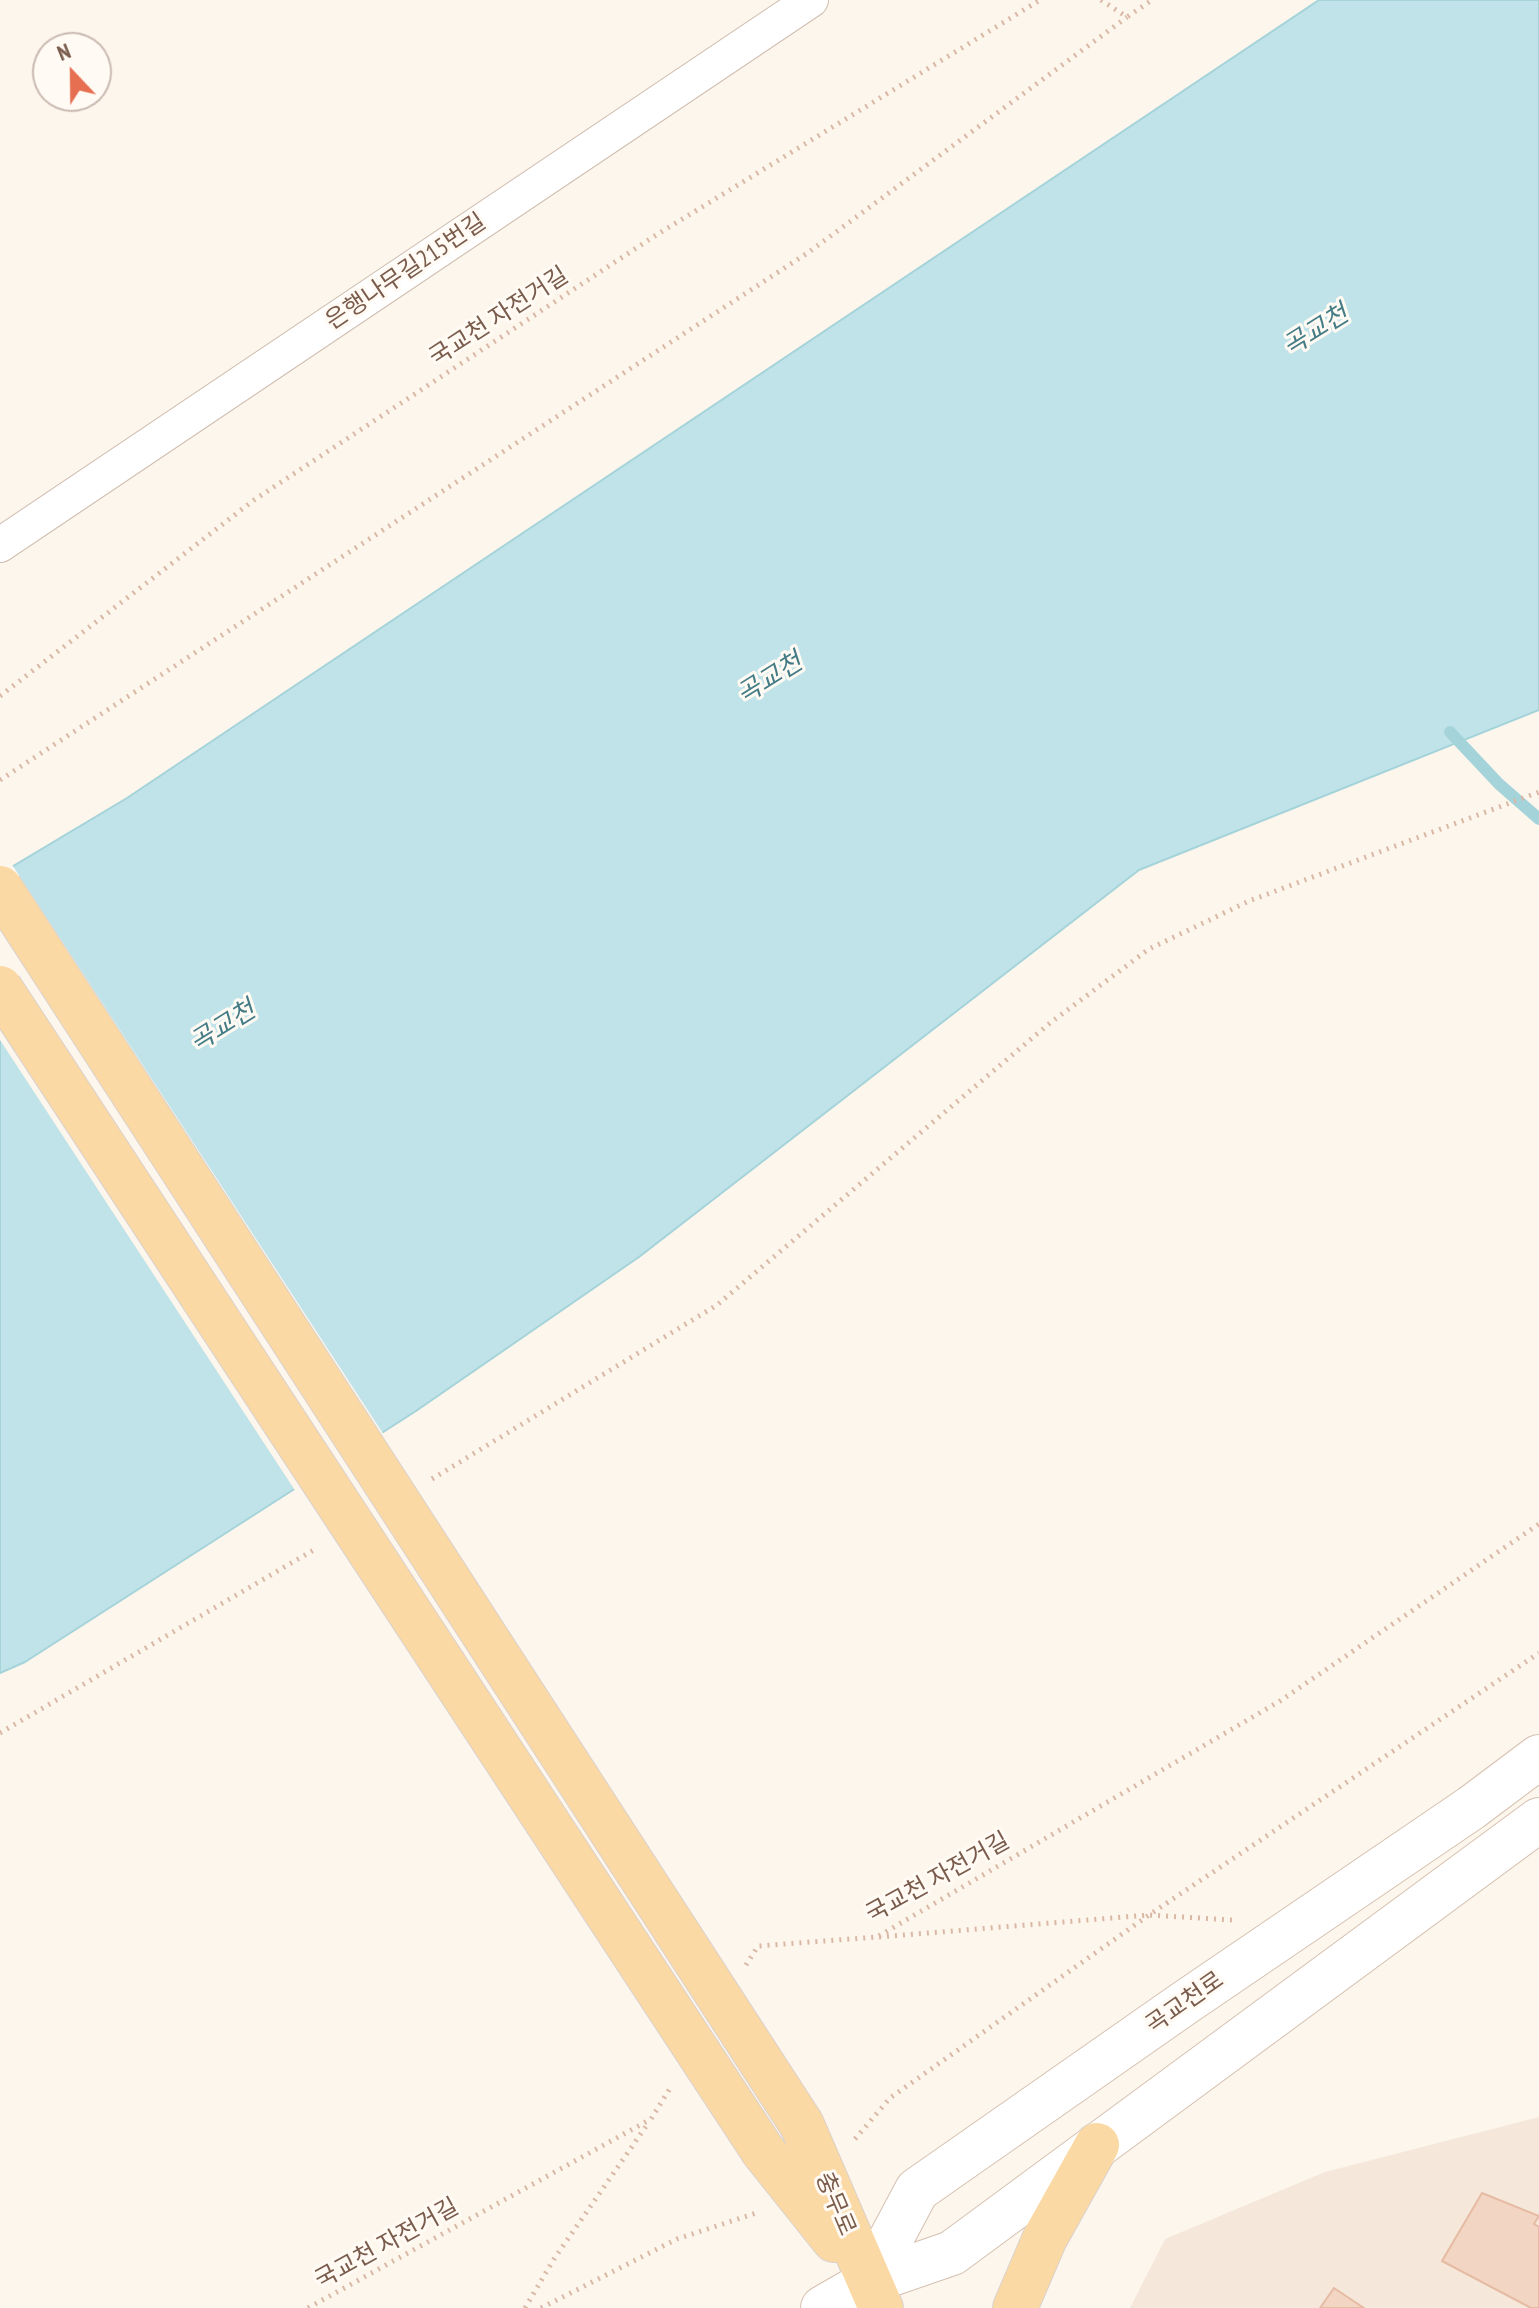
<!DOCTYPE html>
<html>
<head>
<meta charset="utf-8">
<style>
	body { margin:0 }
	#map { position:relative; width:1539px; height:2308px; overflow:hidden; background:#fdf6ec; font-family:"PT Sans Narrow",sans-serif }
	canvas { display:block }
	.north { position:absolute; left:32px; top:32px; width:80px; height:80px; box-sizing:border-box; background:#fffaf3; border:2px solid #cabbb1; border-radius:50%; rotate:338deg; font-size:22px; font-weight:700; line-height:32px; text-align:center; color:#7a5c4d }
	.north::after { content:''; display:block; margin:auto; width:28px; height:36px; background:#e76f51; clip-path:polygon(50% 0,100% 100%,50% 72%,0 100%) }
</style>
</head>
<body>
<div id="map">
<canvas width="1539" height="2308"></canvas>
<div class="north">N</div>
</div>
<script>
const ctx = document.querySelector('canvas').getContext('2d');
ctx.lineJoin = 'round';
function fillPath(path, color) { ctx.fillStyle = color; ctx.fill(path, 'evenodd'); }
const shape = rows => new Path2D(rows.map(r => 'M' + r).join(''));
function strokePath(path, color, width, dash) { ctx.strokeStyle = color; ctx.lineWidth = width; ctx.lineCap = dash ? 'butt' : 'round'; ctx.setLineDash(dash || []); ctx.stroke(path); }
function drawText(font, color, halo, rows, align = 'center') {
  ctx.font = font + ' "PT Sans Narrow","Noto Sans KR",sans-serif'; ctx.lineWidth = 6; ctx.setLineDash([]); ctx.textBaseline = 'middle'; ctx.strokeStyle = halo; ctx.fillStyle = color; for (const [text, x, y, turn = 0] of rows) {
    ctx.save(); ctx.translate(x, y); ctx.rotate((+turn || 0) * Math.PI / 180); ctx.textAlign = isNaN(turn) ? turn : align; if (halo) ctx.strokeText(text, 0, 0); ctx.fillText(text, 0, 0); ctx.restore();
  }
}
fillPath(shape([
	[1539,2117,1539,2308,1130,2308,1165,2239,1325,2172]
]), '#f5e8da');
const water = shape([
	[1319,0,1539,0,1539,710,1139,870,639,1257,416,1411,25,1662,0,1673,0,874,127,798,1319,0]
]);
fillPath(water, '#bfe3e8');
strokePath(water, '#a5d3da', 2);
fillPath(shape([
	[11,863,384,1435,296,1492,0,1040,0,869]
]), '#fdf6ec');
strokePath(shape([
	[1450,732,1499,784,1539,819]
]), '#a5d3da', 12);
const building = shape([
	[1482,2193,1539,2216,1534,2224,1539,2227,1539,2308,1531,2308,1442,2261,1482,2193],
	[1334,2288,1364,2308,1320,2308,1334,2288]
]);
fillPath(building, '#f3d5c3');
strokePath(building, '#e6bba3', 2);
const minor = shape([
	[0,545,811,0]
]);
const secondary = shape([
	[868,2282,917,2190,1183,2004,1471,1808,1539,1757],
	[823,2308,868,2282,952,2253,1539,1820]
]);
const primary = shape([
	[802,2125,881,2308],
	[763,2151,834,2240],
	[1015,2308,1045,2238,1097,2145]
]);
strokePath(minor, '#d1beb0', 36);
strokePath(secondary, '#d6c0b0', 46);
strokePath(primary, '#dad1cd', 46);
strokePath(shape([
	[1101,0,1127,17,1152,0],
	[0,696,254,500,653,237,1040,0],
	[0,780,809,252,1127,17],
	[432,1479,717,1305,1050,1023,1149,949,1249,901,1539,792],
	[0,1733,317,1548],
	[879,1937,1149,1915,1232,1920],
	[746,1965,758,1946,877,1937,1280,1701,1539,1524],
	[855,2139,890,2098,1149,1915,1539,1653],
	[308,2308,651,2119,672,2085],
	[525,2308,554,2259,649,2122],
	[541,2308,677,2239,759,2212]
]), '#d9b8a5', 5, [2, 6]);
strokePath(minor, '#fff', 34);
strokePath(secondary, '#fff', 44);
strokePath(primary, '#fbd9a5', 44);
const primaryBridge = shape([
	[0,888,802,2125],
	[0,988,763,2151]
]);
strokePath(primaryBridge, '#dad1cd', 46, []);
strokePath(primaryBridge, '#fbd9a5', 44);
drawText('24px', '#7a5c4d', '#fffaf3', [
	["은행나무길215번길",406,272,-34],
	["국교천 자전거길",499,317,-33],
	["국교천 자전거길",938,1878,-29],
	["곡교천로",1185,2003,-35],
	["충무로",835,2204,67],
	["국교천 자전거길",387,2244,-29]
]);
drawText('italic 26px', '#437c86', '#fffaf3', [
	["곡교천",1316,331,-32],
	["곡교천",770,679,-32],
	["곡교천",223,1027,-32]
]);
</script>
</body>
</html>
